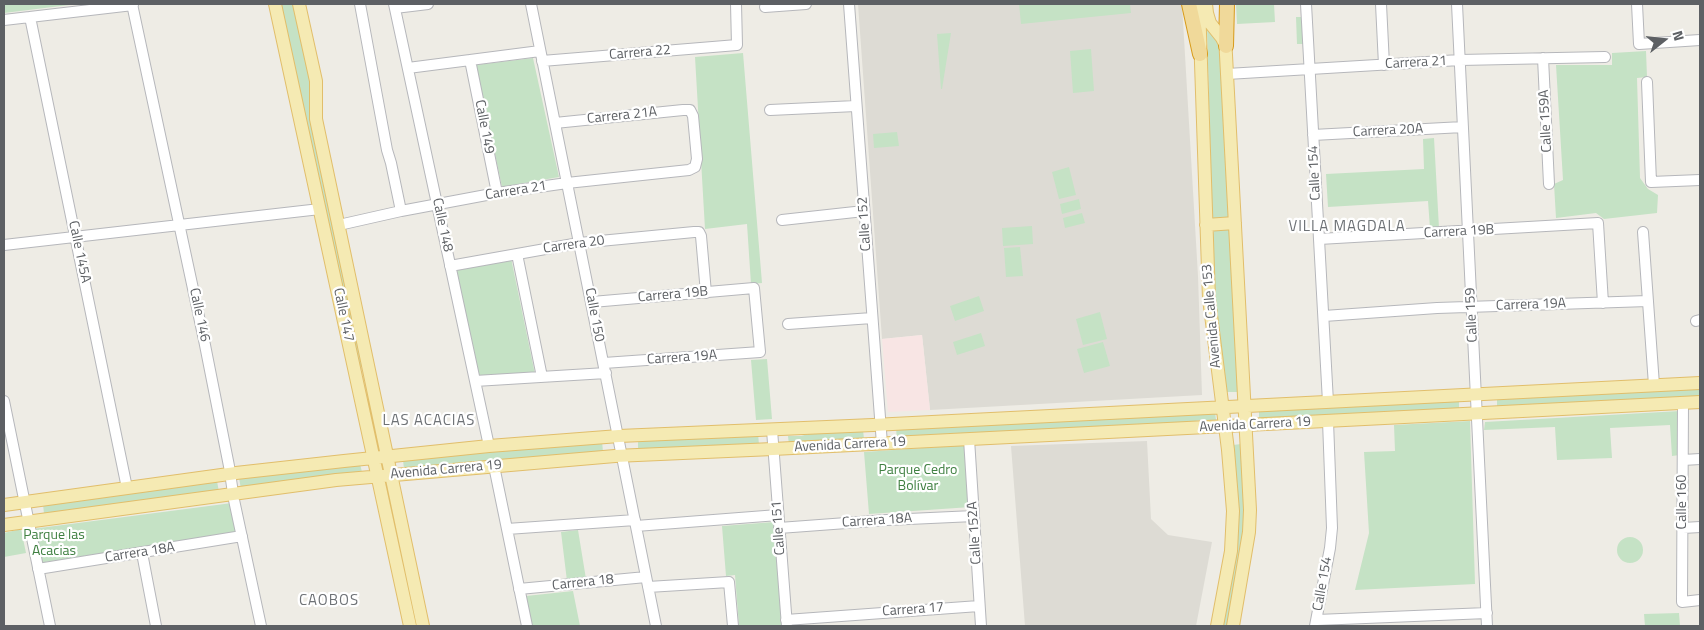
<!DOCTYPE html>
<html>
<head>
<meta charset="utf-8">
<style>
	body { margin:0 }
	#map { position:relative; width:1704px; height:630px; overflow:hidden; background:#eeece5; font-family:"Titillium Web",sans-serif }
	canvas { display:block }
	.frame { position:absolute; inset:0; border:5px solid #5d6064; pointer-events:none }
	.north { position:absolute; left:1639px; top:15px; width:50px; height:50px; -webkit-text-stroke:4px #fff; paint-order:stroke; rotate:74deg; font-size:14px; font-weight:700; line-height:20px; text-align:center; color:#5d6064 }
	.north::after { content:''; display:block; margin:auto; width:18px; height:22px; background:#5d6064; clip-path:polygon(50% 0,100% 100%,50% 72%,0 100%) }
</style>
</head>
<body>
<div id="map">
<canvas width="1704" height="630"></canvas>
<div class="frame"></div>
<div class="north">N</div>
</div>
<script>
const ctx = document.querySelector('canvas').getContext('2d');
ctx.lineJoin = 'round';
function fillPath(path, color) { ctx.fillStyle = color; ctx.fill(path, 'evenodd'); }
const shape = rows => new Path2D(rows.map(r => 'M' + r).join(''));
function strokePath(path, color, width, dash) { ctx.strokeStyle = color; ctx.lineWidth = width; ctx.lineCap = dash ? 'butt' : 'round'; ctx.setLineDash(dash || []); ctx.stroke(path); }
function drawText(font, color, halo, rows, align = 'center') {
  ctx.font = font + ' "Titillium Web",sans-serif'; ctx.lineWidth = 4.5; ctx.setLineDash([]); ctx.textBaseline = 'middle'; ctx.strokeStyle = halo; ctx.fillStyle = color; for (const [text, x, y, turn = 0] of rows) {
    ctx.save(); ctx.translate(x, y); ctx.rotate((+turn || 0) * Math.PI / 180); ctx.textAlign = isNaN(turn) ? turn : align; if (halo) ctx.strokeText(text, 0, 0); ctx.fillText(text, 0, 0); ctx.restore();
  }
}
fillPath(shape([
	[858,4,1182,4,1198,276,1202,395,930,410,922,335,882,339],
	[1147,441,1151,519,1168,535,1212,542,1196,626,1025,626,1011,446]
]), '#dddbd4');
fillPath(shape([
	[922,335,930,410,888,412,882,339]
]), '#f8e5e4');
fillPath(shape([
	[4,4,77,4,4,13],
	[280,4,295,4,311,79,364,366,359,367],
	[1019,4,1130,4,1131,13,1021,24],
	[1236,4,1274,4,1275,22,1237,24],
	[1296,17,1303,17,1304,44,1297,44],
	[1207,29,1220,43,1229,216,1227,218,1213,219,1212,212],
	[951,33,942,89,941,89,937,34],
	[1091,49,1094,91,1073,93,1070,51],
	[1646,51,1647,77,1637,78,1640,178,1648,189,1658,195,1657,213,1604,219,1596,213,1556,218,1554,184,1563,180,1556,65,1612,65,1612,53],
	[743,53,762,283,751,284,747,224,705,229,695,57],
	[533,58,559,177,502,187,476,65],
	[897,132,899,146,874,148,873,134],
	[1434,138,1439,228,1430,228,1428,201,1328,207,1326,174,1424,169,1423,139],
	[1069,167,1076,195,1059,199,1052,172],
	[1079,199,1081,209,1062,214,1060,204],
	[1082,213,1085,223,1065,228,1063,218],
	[1032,226,1033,244,1003,246,1002,228],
	[1230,229,1240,392,1225,392,1214,311,1213,235,1214,230],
	[1020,247,1023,276,1006,277,1004,248],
	[511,258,535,374,480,378,456,268],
	[979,296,984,311,955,321,950,306],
	[1100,312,1107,339,1083,345,1076,319],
	[981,333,985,346,957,355,953,342],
	[1103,342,1110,366,1084,373,1077,349],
	[767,359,772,419,756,420,751,360],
	[1700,388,1700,398,1497,408,1497,397],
	[1459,400,1459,411,1259,420,1259,410],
	[1680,411,1680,455,1672,456,1670,425,1610,428,1612,458,1557,460,1555,427,1484,430,1485,422],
	[1215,412,1216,420,1200,420,1179,425,897,440,896,428],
	[1470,421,1475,584,1355,590,1369,533,1364,452,1395,451,1394,425],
	[863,430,864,439,789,445,788,436,801,436,812,433],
	[758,433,759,445,638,451,638,439],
	[602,441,603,452,404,469,403,460],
	[1241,444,1245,520,1229,626,1221,626,1233,445],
	[966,445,971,507,869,514,864,452],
	[360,464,362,472,241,489,239,478],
	[217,481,219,492,44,514,43,504],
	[232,503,237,532,39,563,32,529],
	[774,522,782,626,739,626,735,575,726,576,722,526],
	[21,529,26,553,4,557,4,533],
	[578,530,586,579,567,581,561,532],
	'1617 550a13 13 0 1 1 26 0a13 13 0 1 1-26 0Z',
	[573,591,580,626,532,626,526,596],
	[1679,613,1680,626,1645,626,1644,614]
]), '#c5e2c5');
const minor = shape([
	[132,4,204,340,229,466,234,500,261,626],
	[360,4,387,150,391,163,401,211],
	[394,4,489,446],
	[531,4,656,626],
	[849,4,882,444],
	[1306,4,1328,402],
	[1381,4,1384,65],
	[1457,4,1487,626],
	[1637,4,1639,44,1700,40],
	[765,7,806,4],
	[395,8,428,4],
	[30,17,127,488],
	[4,20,133,5],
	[1543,58,1549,184],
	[470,60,497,193],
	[542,61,737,45,736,4],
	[408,68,540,51],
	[1227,74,1460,60,1605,57],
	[1647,82,1651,182,1700,180],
	[770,110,856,106],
	[1313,135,1463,127],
	[782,220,864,211],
	[339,225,401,211,497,193,567,183,689,170,695,167,697,159,693,116,690,110,683,110,555,123],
	[1643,232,1654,385],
	[1319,239,1598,223,1603,303],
	[4,245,320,209],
	[517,254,542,377],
	[450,266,579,243,694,232,699,232,701,236,706,293],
	[592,302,754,288,760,352,604,363],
	[1324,316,1437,308,1648,301],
	[1696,321,1700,320],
	[788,324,872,318],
	[475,381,606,373],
	[4,401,50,626],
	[1683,403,1682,602,1700,600],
	[772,430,787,626],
	[969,439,981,626],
	[1683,460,1700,459],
	[494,466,527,626],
	[636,526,778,515],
	[779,528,887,520,974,516],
	[1683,528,1700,527],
	[507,529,635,520],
	[142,553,156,626],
	[38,569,242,536],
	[648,587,729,582,733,626],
	[519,589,646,577],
	[786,620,979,606],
	[1317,620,1487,613],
	[1315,626,1330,548,1332,528,1328,421]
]);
const major = shape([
	[275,4,410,626],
	[299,4,316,81,316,119,423,626],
	[1199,4,1209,299,1228,450,1233,511,1231,551,1217,626],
	[1206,4,1207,13,1210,23,1222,38,1226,46],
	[1225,36,1250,510,1249,532,1233,626],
	[1206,225,1235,223],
	[4,505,236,473,344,461,489,446,619,436,873,425,1700,383],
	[4,525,336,480,615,456,773,449,1700,402]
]);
const highway = shape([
	[1189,4,1200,54],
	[1226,46,1227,4]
]);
strokePath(minor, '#b6b7bb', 12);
strokePath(major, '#e1be6b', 14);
strokePath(highway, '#d89b1b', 16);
strokePath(minor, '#fff', 10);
strokePath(major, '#f5eab3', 12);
strokePath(highway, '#f0d99a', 14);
drawText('14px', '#5d6064', '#fff', [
	["Carrera 22",640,53,-5],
	["Carrera 21",1416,63,-3],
	["Carrera 21A",622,116,-6],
	["Calle 159A",1546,121,-93],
	["Calle 149",484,127,79],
	["Carrera 20A",1388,131,-3],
	["Calle 154",1315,173,-93],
	["Carrera 21",516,191,-9],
	["Calle 152",865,224,-94],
	["Calle 148",442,225,78],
	["Carrera 19B",1459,232,-3],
	["Carrera 20",574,245,-8],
	["Calle 145A",79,252,78],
	["Carrera 19B",673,295,-5],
	["Carrera 19A",1531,305,-2],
	["Calle 146",199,315,78],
	["Calle 147",343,315,78],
	["Calle 150",594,315,79],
	["Calle 159",1472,315,-93],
	["Avenida Calle 153",1212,316,-95],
	["Carrera 19A",682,358,-4],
	["Avenida Carrera 19",1255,425,-3],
	["Avenida Carrera 19",850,445,-3],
	["Avenida Carrera 19",446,470,-5],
	["Calle 160",1683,502,-90],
	["Carrera 18A",877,521,-4],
	["Calle 151",779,528,-94],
	["Calle 152A",975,533,-94],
	["Carrera 18A",140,553,-9],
	["Carrera 18",583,583,-6],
	["Calle 154",1323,584,-80],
	["Carrera 17",913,610,-4]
]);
drawText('14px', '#408042', '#fff', [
	["Parque Cedro",918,471],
	["Bolívar",918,487],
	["Parque las",54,536],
	["Acacias",54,552]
]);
ctx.letterSpacing = '1px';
drawText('15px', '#6e7276', '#fff', [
	["VILLA MAGDALA",1347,227],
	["LAS ACACIAS",429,421],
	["CAOBOS",329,601]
]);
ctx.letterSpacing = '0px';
</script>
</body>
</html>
